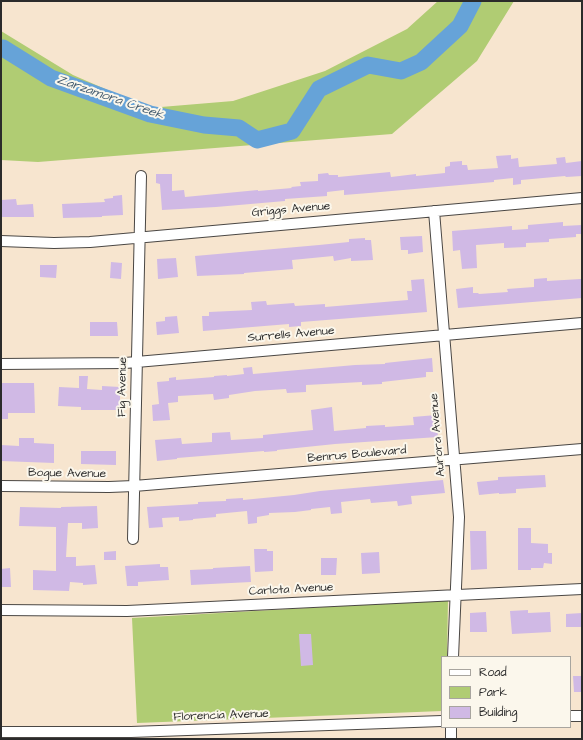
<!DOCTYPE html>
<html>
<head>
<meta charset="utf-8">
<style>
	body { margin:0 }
	#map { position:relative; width:583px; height:740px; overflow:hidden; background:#f7e5cf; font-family:"Architects Daughter",sans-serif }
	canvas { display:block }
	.frame { position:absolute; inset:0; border:2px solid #2b2b2b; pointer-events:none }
	.legend { position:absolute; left:441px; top:656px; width:130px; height:72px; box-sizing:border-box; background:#fbf7ec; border:1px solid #a8a59f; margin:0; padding:5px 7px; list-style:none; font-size:12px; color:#2b2b2b }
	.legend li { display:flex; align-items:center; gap:8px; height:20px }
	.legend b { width:20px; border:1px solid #a8a59f }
</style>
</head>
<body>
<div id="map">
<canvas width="583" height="740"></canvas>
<div class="frame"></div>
<ul class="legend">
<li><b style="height:5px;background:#fff"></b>Road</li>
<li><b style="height:11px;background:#b0cc73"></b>Park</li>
<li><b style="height:11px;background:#d0b9e5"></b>Building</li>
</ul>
</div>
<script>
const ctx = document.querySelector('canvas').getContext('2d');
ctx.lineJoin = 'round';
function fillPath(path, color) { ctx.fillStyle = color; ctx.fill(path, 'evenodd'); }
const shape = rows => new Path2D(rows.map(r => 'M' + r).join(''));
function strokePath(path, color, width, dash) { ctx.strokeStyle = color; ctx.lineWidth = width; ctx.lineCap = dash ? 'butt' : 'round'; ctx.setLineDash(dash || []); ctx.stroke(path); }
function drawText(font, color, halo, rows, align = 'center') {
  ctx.font = font + ' "Architects Daughter",sans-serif'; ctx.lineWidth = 4; ctx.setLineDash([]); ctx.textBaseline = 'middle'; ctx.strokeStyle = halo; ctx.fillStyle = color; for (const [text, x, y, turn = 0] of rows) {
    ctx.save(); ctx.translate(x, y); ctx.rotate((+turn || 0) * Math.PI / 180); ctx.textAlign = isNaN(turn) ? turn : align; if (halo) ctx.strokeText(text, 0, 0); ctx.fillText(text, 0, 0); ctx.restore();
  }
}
fillPath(shape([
	[438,1,514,1,477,61,392,134,38,162,1,160,1,31,73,75,149,108,233,101,325,71,407,29],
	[448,600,447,657,442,657,442,711,137,723,132,618]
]), '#b0cc73');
strokePath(shape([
	[1,48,3,48,51,78,150,114,204,125,239,128,257,140,292,131,319,89,368,65,401,71,421,62,460,26,473,1]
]), '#66a3d8', 17);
fillPath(shape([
	[511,155,511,159,518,158,519,167,557,164,556,158,565,157,566,163,582,161,582,176,566,177,565,176,521,180,521,184,513,185,513,178,494,180,494,182,369,193,344,195,344,190,327,192,327,196,285,199,285,201,216,207,162,210,160,184,156,183,156,174,172,174,172,191,184,190,185,197,258,190,258,191,292,188,291,187,301,186,300,182,318,181,318,174,328,173,329,175,338,175,338,177,390,172,391,177,416,174,416,176,445,173,445,167,450,166,450,162,462,161,462,165,467,165,468,170,498,168,496,156],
	[122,195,123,215,102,216,102,217,63,218,62,204,105,202,104,199,113,198,113,196],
	[16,199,17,205,33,204,34,217,1,217,1,200],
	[563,222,563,226,582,225,582,234,576,234,576,237,549,239,549,242,526,243,526,247,504,248,504,243,476,245,477,268,462,269,460,250,453,251,452,231,512,226,512,230,528,229,528,225],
	[422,236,423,252,408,254,408,250,401,250,400,237],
	[365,238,365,240,371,240,373,260,351,261,351,258,334,261,333,256,292,260,293,269,244,273,244,274,197,276,195,256,319,245,349,242,349,239],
	[176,258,178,277,158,279,157,259],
	[111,262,122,263,121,279,110,278],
	[40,265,57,265,56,278,40,277],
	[547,278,547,281,581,279,582,298,458,308,456,289,473,287,473,293,478,293,479,294,508,292,507,289,534,287,534,279],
	[424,279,427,312,301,322,301,326,289,327,289,324,203,331,202,316,209,316,209,312,252,310,251,302,266,301,267,305,294,303,295,306,325,304,325,307,408,300,407,291,412,291,411,280],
	[177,316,179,333,157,335,156,322,165,321,165,317],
	[90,322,117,322,118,336,90,336],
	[432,358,433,372,426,372,426,377,382,382,382,384,362,385,362,382,306,385,306,392,287,393,286,389,255,391,229,395,229,398,214,400,213,394,178,396,178,402,168,403,170,420,153,421,152,405,159,404,157,382,169,381,169,378,176,377,176,380,214,377,214,376,227,375,227,376,244,374,243,368,252,367,253,374,355,365,385,364,385,363],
	[79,376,88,376,87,389,102,390,102,386,120,387,120,410,81,410,81,407,58,406,59,387,79,388],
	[1,383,34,383,35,413,8,413,8,419,1,419],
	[332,407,334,431,366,428,366,426,385,425,385,427,414,425,413,417,436,415,438,437,335,444,277,450,277,451,264,452,264,451,177,458,177,459,157,461,155,440,181,438,182,444,212,442,212,433,230,432,231,440,263,438,263,435,313,430,311,410],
	[19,438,34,438,34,443,54,444,54,463,1,461,1,445,19,446],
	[81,451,116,451,116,465,81,464],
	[545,475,546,487,516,489,516,493,499,494,499,493,479,495,477,482,498,480,498,477],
	[443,480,445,493,411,496,412,504,398,506,397,501,371,503,370,499,341,502,342,513,331,514,330,507,311,509,311,510,295,512,269,513,269,515,257,517,257,523,248,524,247,511,216,514,216,517,193,519,193,520,179,521,179,517,162,518,163,527,149,528,147,507,198,504,198,502,226,501,226,499,243,498,243,500,294,495,320,491],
	[97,506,98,528,82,529,82,523,68,523,66,557,76,557,76,566,95,565,97,584,83,585,83,583,70,582,69,591,33,590,33,570,56,571,56,527,19,526,20,507,61,508,61,507],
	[518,528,531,528,531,543,548,544,548,553,552,553,552,564,544,563,543,568,531,568,531,570,518,570],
	[470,531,486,531,487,569,471,570],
	[254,549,267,549,267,551,273,551,273,571,255,572],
	[116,551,116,560,104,560,104,552],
	[379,552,380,573,362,574,361,553],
	[321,558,337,558,336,575,321,575],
	[160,564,160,567,168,567,169,580,138,582,138,586,127,586,125,566],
	[250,566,251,582,191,585,190,570,213,569,213,568],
	[10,568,11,587,1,587,1,569],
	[528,610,528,613,550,612,551,632,512,634,510,611],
	[486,612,487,632,470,632,470,613],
	[582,613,582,627,566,627,566,614],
	[299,634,311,634,313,665,301,666],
	[573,676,582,676,582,692,574,692]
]), '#d0b9e5');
const minor = shape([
	[434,211,459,517,453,657],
	[1,241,54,243,90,242,582,198],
	[1,364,125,363,582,323],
	[1,486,109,487,134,486,582,449],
	[133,539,141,176],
	[1,610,127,611,582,589],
	[570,716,582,716],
	[1,732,131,732,442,721],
	[451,739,451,727]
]);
strokePath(minor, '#4a4744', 12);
strokePath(minor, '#fff', 10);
drawText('12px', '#2b2b2b', '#fbf7ec', [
	["Griggs Avenue",291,210,-5],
	["Surrells Avenue",291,335,-5],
	["Fig Avenue",123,387,-89],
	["Aurora Avenue",438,435,-95],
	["Benrus Boulevard",357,455,-5],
	["Bogue Avenue",67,474,1],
	["Carlota Avenue",291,590,-3],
	["Florencia Avenue",221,716,-2]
]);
drawText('italic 13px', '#435b70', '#fbf7ec', [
	["Zarzamora Creek",110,98,19]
]);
</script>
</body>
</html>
